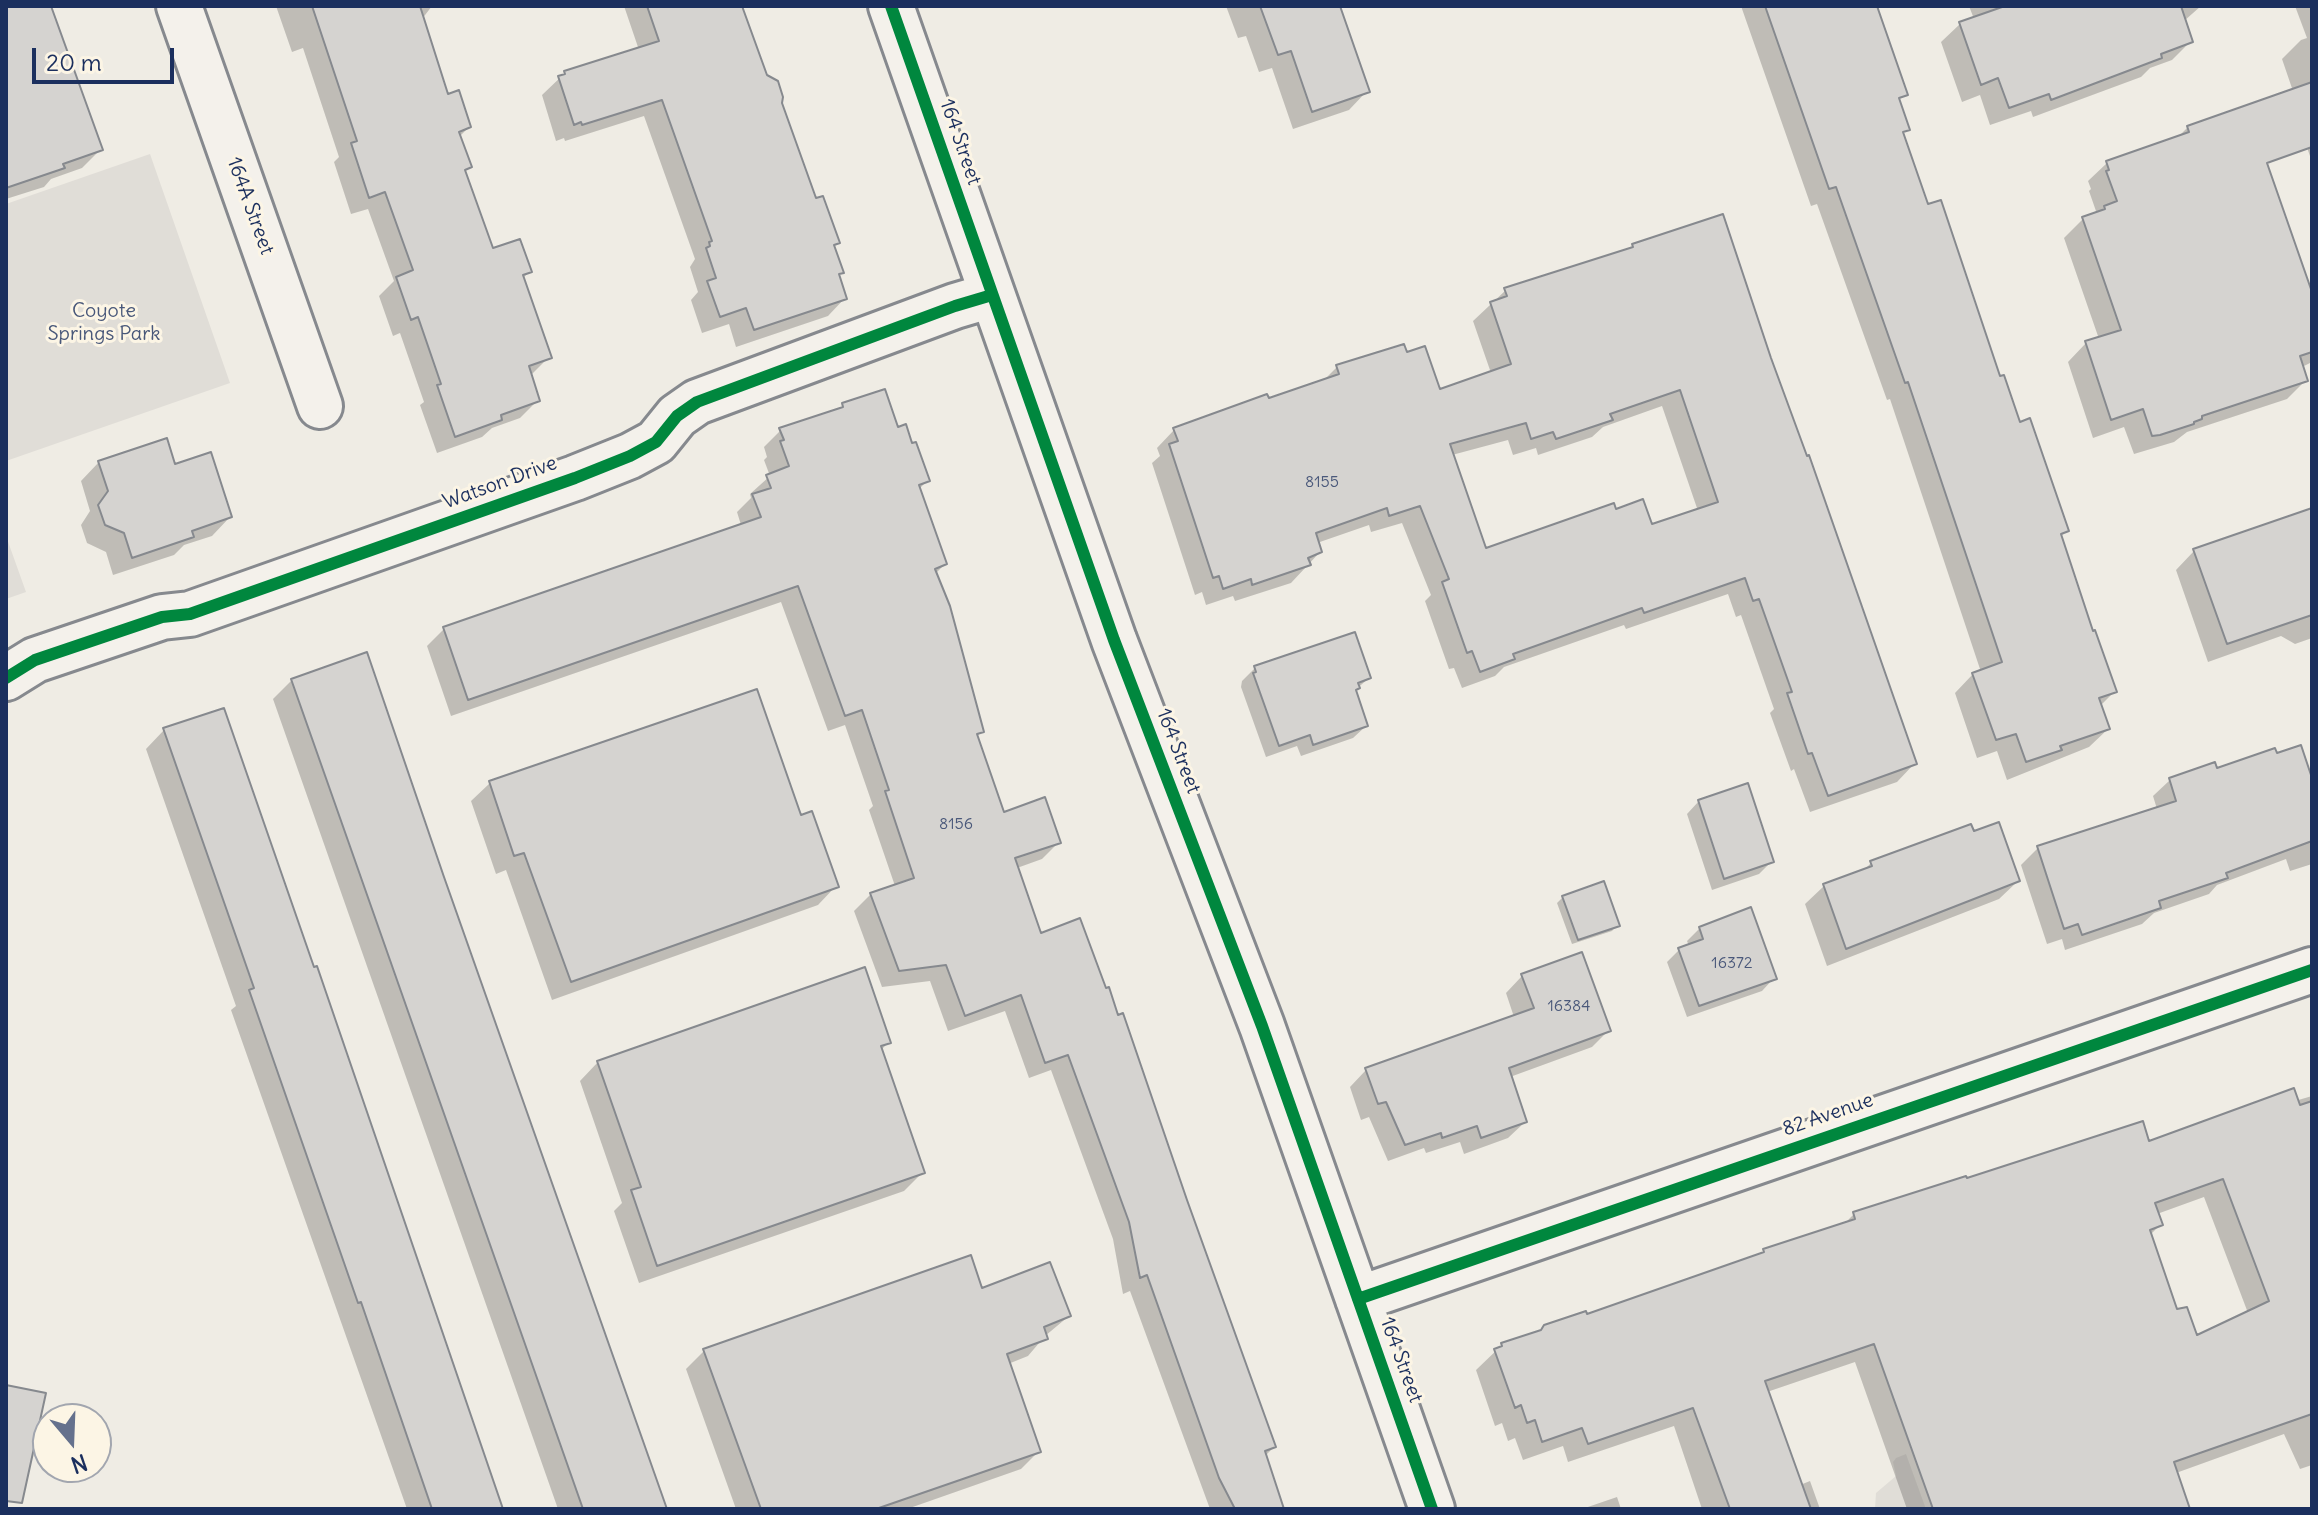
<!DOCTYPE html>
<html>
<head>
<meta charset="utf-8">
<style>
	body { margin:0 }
	#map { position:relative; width:2318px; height:1515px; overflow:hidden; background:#efece4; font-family:Delius,sans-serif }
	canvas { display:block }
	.frame { position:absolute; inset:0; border:8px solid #1b2f5e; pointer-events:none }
	.north { position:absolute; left:32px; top:1403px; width:80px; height:80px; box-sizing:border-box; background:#fcf5e5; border:2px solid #a2a6af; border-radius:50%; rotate:161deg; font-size:22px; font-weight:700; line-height:32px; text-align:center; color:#1b2f5e }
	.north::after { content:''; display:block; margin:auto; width:28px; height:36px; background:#65718d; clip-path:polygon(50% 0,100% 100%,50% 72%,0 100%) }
	.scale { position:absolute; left:32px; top:48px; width:142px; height:36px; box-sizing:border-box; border:4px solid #1b2f5e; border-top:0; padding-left:10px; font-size:24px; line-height:28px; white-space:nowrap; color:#1b2f5e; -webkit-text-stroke:6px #fcf5e5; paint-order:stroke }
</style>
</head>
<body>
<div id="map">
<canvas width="2318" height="1515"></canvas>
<div class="frame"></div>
<div class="north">N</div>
<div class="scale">20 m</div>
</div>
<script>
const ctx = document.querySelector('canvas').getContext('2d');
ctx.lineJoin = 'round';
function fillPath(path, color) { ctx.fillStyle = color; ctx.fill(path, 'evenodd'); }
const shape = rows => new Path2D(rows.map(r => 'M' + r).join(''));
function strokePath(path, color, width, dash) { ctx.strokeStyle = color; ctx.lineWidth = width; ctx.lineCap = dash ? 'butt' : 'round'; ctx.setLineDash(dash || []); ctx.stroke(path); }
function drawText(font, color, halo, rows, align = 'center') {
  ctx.font = font + ' Delius,sans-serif'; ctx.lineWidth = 6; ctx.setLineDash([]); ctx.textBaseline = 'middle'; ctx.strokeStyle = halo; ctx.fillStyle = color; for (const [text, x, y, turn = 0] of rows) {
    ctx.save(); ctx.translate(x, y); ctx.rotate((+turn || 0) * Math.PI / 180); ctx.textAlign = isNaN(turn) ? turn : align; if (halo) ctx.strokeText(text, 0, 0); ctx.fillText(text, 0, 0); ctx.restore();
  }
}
fillPath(shape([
	[150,154,230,383,6,461,6,204],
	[6,536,26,592,6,599],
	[1906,1454,1926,1509,1875,1509,1876,1493,1896,1476,1893,1462,1896,1458]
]), '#e0ddd7');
fillPath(shape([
	[6,6,49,6,100,150,82,168,51,179,44,187,6,199],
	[276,6,432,6,422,19,447,96,469,127,459,137,470,167,464,172,492,250,529,272,522,279,549,357,530,376,538,400,520,418,492,428,482,437,437,453,420,405,424,402,400,333,393,336,379,296,394,281,368,209,351,214,334,162,339,157,303,48,292,52],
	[624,6,740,6,765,76,780,103,815,201,837,243,833,247,842,272,838,276,845,298,828,316,736,347,729,324,702,333,691,300,698,292,690,267,695,259,644,116,565,141,564,138,556,141,542,95,565,73,639,50],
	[1226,6,1338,6,1367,91,1349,110,1293,129,1272,68,1259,72,1246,36,1238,38],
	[1741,6,1875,6,1905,94,1898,101,1907,129,1902,134,1927,206,2018,424,2067,531,2060,537,2114,692,2100,706,2108,729,2089,747,2007,780,1997,751,1977,758,1955,693,1973,674,1981,672,1890,399,1887,400,1817,204,1811,206],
	[1969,6,2201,6,2184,21,2191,41,2172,60,2150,68,2141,77,2033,117,2031,111,1990,125,1980,95,1962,102,1941,42,1960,24,1974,19],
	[2295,6,2312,6,2311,159,2292,104,2296,100,2282,59,2301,40,2307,38],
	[2188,127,2312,301,2312,362,2302,367,2306,380,2287,399,2187,432,2174,442,2134,454,2124,427,2093,438,2068,362,2086,343,2099,339,2064,238,2083,219,2097,214,2089,191,2091,189,2088,181,2107,163,2176,139],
	[1633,246,1769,359,1914,764,1897,782,1810,812,1794,769,1791,771,1770,713,1774,709,1741,615,1736,617,1728,594,1626,629,1624,625,1504,667,1495,676,1462,688,1454,668,1449,669,1425,601,1431,595,1402,523,1371,532,1369,525,1317,543,1320,552,1291,583,1235,601,1233,596,1206,605,1202,592,1195,595,1152,463,1160,456,1157,448,1174,430,1322,382,1337,367,1406,354,1438,391,1491,373,1473,321,1506,290,1629,250],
	[1662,406,1698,511,1651,527,1615,512,1485,551,1452,455,1508,440,1513,455,1536,448,1538,455,1592,437,1603,427],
	[843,405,896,430,928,480,918,490,945,564,935,574,982,731,976,737,1002,814,1059,842,1042,859,1017,868,1040,935,1274,1447,1265,1456,1283,1509,1210,1509,1130,1291,1123,1294,1113,1239,1051,1070,1029,1078,1005,1011,948,1031,930,981,882,987,854,911,871,894,895,886,869,810,873,806,845,725,828,731,781,602,451,716,427,646,444,629,741,525,737,512,751,498,750,494,770,476,764,460,767,457,764,447,781,430,837,411],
	[99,462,174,466,230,517,212,536,184,545,174,555,113,575,106,552,87,543,81,525,90,511,81,481],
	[2312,540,2312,638,2295,644,2281,636,2208,662,2176,570,2194,551],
	[1255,668,1369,678,1354,691,1366,726,1353,738,1301,756,1297,746,1266,757,1241,687,1242,681],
	[292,680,664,1509,558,1509,273,699],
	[164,730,501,1509,407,1509,231,1010,236,1006,146,749],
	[2276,756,2308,772,2312,771,2312,864,2290,871,2286,859,2217,885,2209,894,2154,913,2142,924,2065,950,2062,939,2047,944,2021,865,2038,848,2157,809,2153,796,2170,780],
	[490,783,800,818,836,886,818,905,552,1000,506,870,496,874,471,801],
	[1699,801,1772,861,1759,874,1712,890,1687,814],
	[1871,863,2018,881,1999,899,1827,966,1805,904,1824,886,1862,872],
	[1563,897,1617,925,1612,931,1572,944,1557,903],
	[1700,928,1774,978,1762,991,1687,1017,1667,962,1679,950,1689,946,1687,941],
	[1522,976,1609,1030,1592,1047,1510,1077,1525,1122,1508,1138,1464,1154,1460,1142,1426,1153,1424,1148,1388,1161,1369,1117,1361,1120,1350,1087,1366,1070,1514,1017,1506,993],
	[889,1042,881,1050,923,1172,904,1191,639,1283,614,1211,622,1203,580,1081,598,1062],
	[2312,1096,2312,1465,2300,1469,2284,1434,2176,1473,2189,1509,1907,1509,1855,1362,1767,1392,1800,1485,1810,1481,1820,1509,1702,1509,1674,1426,1568,1462,1563,1446,1523,1460,1515,1438,1508,1441,1502,1423,1495,1426,1476,1370,1502,1345,1843,1225,1854,1214,1966,1181,2148,1144],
	[2204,1197,2248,1313,2195,1338,2176,1312,2150,1235,2160,1225,2157,1214],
	[1069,1316,1045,1336,1028,1356,1008,1364,1039,1451,1021,1469,907,1509,736,1509,686,1369,704,1351],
	[1617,1497,1621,1509,1582,1509]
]), '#0003');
const building = shape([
	[6,6,51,6,103,150,63,164,65,168,6,188,6,6],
	[312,6,420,6,448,94,459,90,471,127,459,132,472,167,465,170,493,248,520,239,532,272,523,275,552,358,529,366,540,401,501,415,502,420,455,437,437,385,441,384,418,317,411,320,396,277,413,270,385,192,369,198,351,143,357,141,312,6],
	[647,6,742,6,767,75,778,81,783,97,782,103,816,198,823,196,840,243,834,245,844,273,839,274,847,299,754,330,746,308,720,317,707,281,716,278,706,248,710,246,709,242,712,241,662,100,582,125,581,122,574,125,558,76,565,74,564,71,659,41,647,6],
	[1260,6,1340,6,1370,92,1312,112,1291,51,1278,55,1260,6],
	[1765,6,1877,6,1908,95,1899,98,1910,130,1903,132,1928,204,1941,200,2000,376,2004,375,2020,422,2030,418,2069,531,2061,534,2093,631,2095,630,2117,692,2099,698,2110,729,2060,746,2062,750,2026,762,2016,734,1996,740,1972,673,2002,662,1908,382,1905,383,1836,187,1829,189,1765,6],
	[2005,6,2181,6,2193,42,2161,54,2162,58,2051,100,2049,94,2009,108,1998,78,1981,85,1959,22,2005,6],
	[2312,82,2312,147,2267,163,2312,292,2312,352,2300,356,2308,381,2202,416,2202,419,2194,422,2194,424,2160,435,2152,436,2143,409,2111,420,2085,341,2121,330,2082,217,2105,209,2104,206,2117,201,2106,171,2109,170,2106,161,2189,132,2187,126,2312,82],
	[1723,214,1771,358,1807,456,1809,455,1917,764,1828,796,1812,753,1808,754,1787,693,1792,692,1759,599,1753,601,1745,578,1644,613,1642,608,1513,654,1515,659,1480,672,1472,651,1467,653,1442,582,1449,579,1420,506,1389,516,1387,508,1316,533,1322,552,1308,558,1311,565,1252,585,1251,579,1223,589,1219,576,1213,578,1169,444,1178,441,1173,428,1267,394,1269,398,1339,374,1336,365,1404,344,1407,352,1425,346,1440,389,1511,364,1490,302,1507,296,1504,288,1633,247,1632,244,1723,214],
	[1680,390,1718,502,1652,524,1643,499,1616,509,1614,503,1486,548,1450,444,1526,423,1531,439,1553,432,1556,439,1613,420,1610,414,1680,390],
	[885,389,898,427,906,424,912,443,916,442,930,481,919,485,947,564,935,569,950,606,984,732,977,734,1004,812,1045,797,1061,843,1015,858,1041,933,1080,918,1106,988,1109,987,1118,1015,1123,1013,1187,1200,1276,1447,1265,1451,1284,1509,1235,1509,1219,1478,1147,1275,1140,1278,1129,1222,1068,1055,1045,1063,1021,995,965,1016,946,965,899,971,870,893,914,878,885,791,889,790,862,710,845,716,798,586,468,700,443,627,761,517,752,494,771,488,766,475,789,466,780,441,784,440,779,428,843,407,842,403,885,389],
	[167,438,175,464,211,452,232,517,192,531,194,537,132,558,124,533,105,525,98,505,108,491,98,461,167,438],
	[2312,508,2312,615,2227,644,2193,549,2312,508],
	[1355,632,1371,678,1358,683,1360,688,1356,690,1368,726,1313,745,1310,735,1279,746,1253,673,1256,672,1254,666,1355,632],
	[367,652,444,877,667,1509,583,1509,340,818,291,679,367,652],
	[757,689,801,815,812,811,839,887,571,982,524,853,514,856,489,781,757,689],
	[224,708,314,967,317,966,503,1509,432,1509,361,1302,358,1303,249,990,254,988,163,728,224,708],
	[2301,745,2312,778,2312,841,2226,873,2228,878,2159,901,2161,908,2082,935,2078,924,2064,929,2037,846,2176,801,2169,778,2215,762,2217,768,2275,748,2277,753,2301,745],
	[1748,783,1774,862,1724,879,1698,800,1748,783],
	[1999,822,2020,881,1846,949,1823,884,1872,866,1870,861,1971,824,1974,831,1999,822],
	[1604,881,1620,926,1578,940,1562,896,1604,881],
	[1751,907,1777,979,1699,1006,1678,948,1703,939,1699,927,1751,907],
	[1582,952,1611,1031,1509,1068,1527,1122,1481,1138,1477,1126,1442,1138,1441,1133,1405,1145,1386,1102,1378,1104,1365,1068,1534,1008,1521,974,1582,952],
	[865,967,891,1043,881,1046,925,1173,657,1266,631,1190,641,1187,597,1061,865,967],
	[2294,1088,2300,1105,2312,1101,2312,1414,2174,1462,2190,1509,1933,1509,1874,1344,1765,1381,1811,1509,1730,1509,1693,1408,1588,1444,1582,1428,1542,1442,1535,1420,1527,1423,1521,1405,1515,1408,1494,1349,1502,1346,1501,1343,1541,1330,1544,1325,1586,1311,1587,1314,1764,1252,1763,1249,1855,1219,1853,1212,1966,1176,1967,1178,2143,1121,2149,1141,2294,1088],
	[2223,1179,2269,1301,2197,1335,2187,1307,2177,1309,2150,1230,2163,1225,2155,1203,2223,1179],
	[971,1255,982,1288,1050,1262,1071,1316,1044,1327,1048,1339,1007,1354,1041,1452,876,1509,761,1509,703,1349,971,1255],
	[6,1385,46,1393,22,1503,6,1501,6,1385]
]);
fillPath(building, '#d5d3d0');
strokePath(building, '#86898e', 2);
const minor = shape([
	[179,6,320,406],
	[6,678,35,660,162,617,190,614,575,478,630,456,656,442,677,416,697,402,955,306,992,295]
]);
const tertiary = shape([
	[891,6,1114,640,1262,1026,1432,1509],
	[1358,1299,2312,970]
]);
strokePath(minor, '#86898e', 50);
strokePath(tertiary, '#86898e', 50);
strokePath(minor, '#f4f1eb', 44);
strokePath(tertiary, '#f4f1eb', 44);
strokePath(shape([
	[891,6,1114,640,1262,1026,1432,1509],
	[6,678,35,660,162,617,190,614,575,478,630,456,656,442,677,416,697,402,955,306,992,295],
	[1358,1299,2312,970]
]), '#00873e', 12);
drawText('16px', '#4a587a', null, [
	["8155",1322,482],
	["8156",956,824],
	["16372",1732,963],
	["16384",1569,1006]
]);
drawText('20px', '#1b2f5e', '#fcf5e5', [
	["164 Street",960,142,71],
	["164A Street",250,206,70],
	["Watson Drive",500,483,-20],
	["164 Street",1178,751,69],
	["82 Avenue",1828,1115,-19],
	["164 Street",1401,1360,70]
]);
drawText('20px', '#49587a', '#fcf5e5', [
	["Coyote",104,311],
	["Springs Park",104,334]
]);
</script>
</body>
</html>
